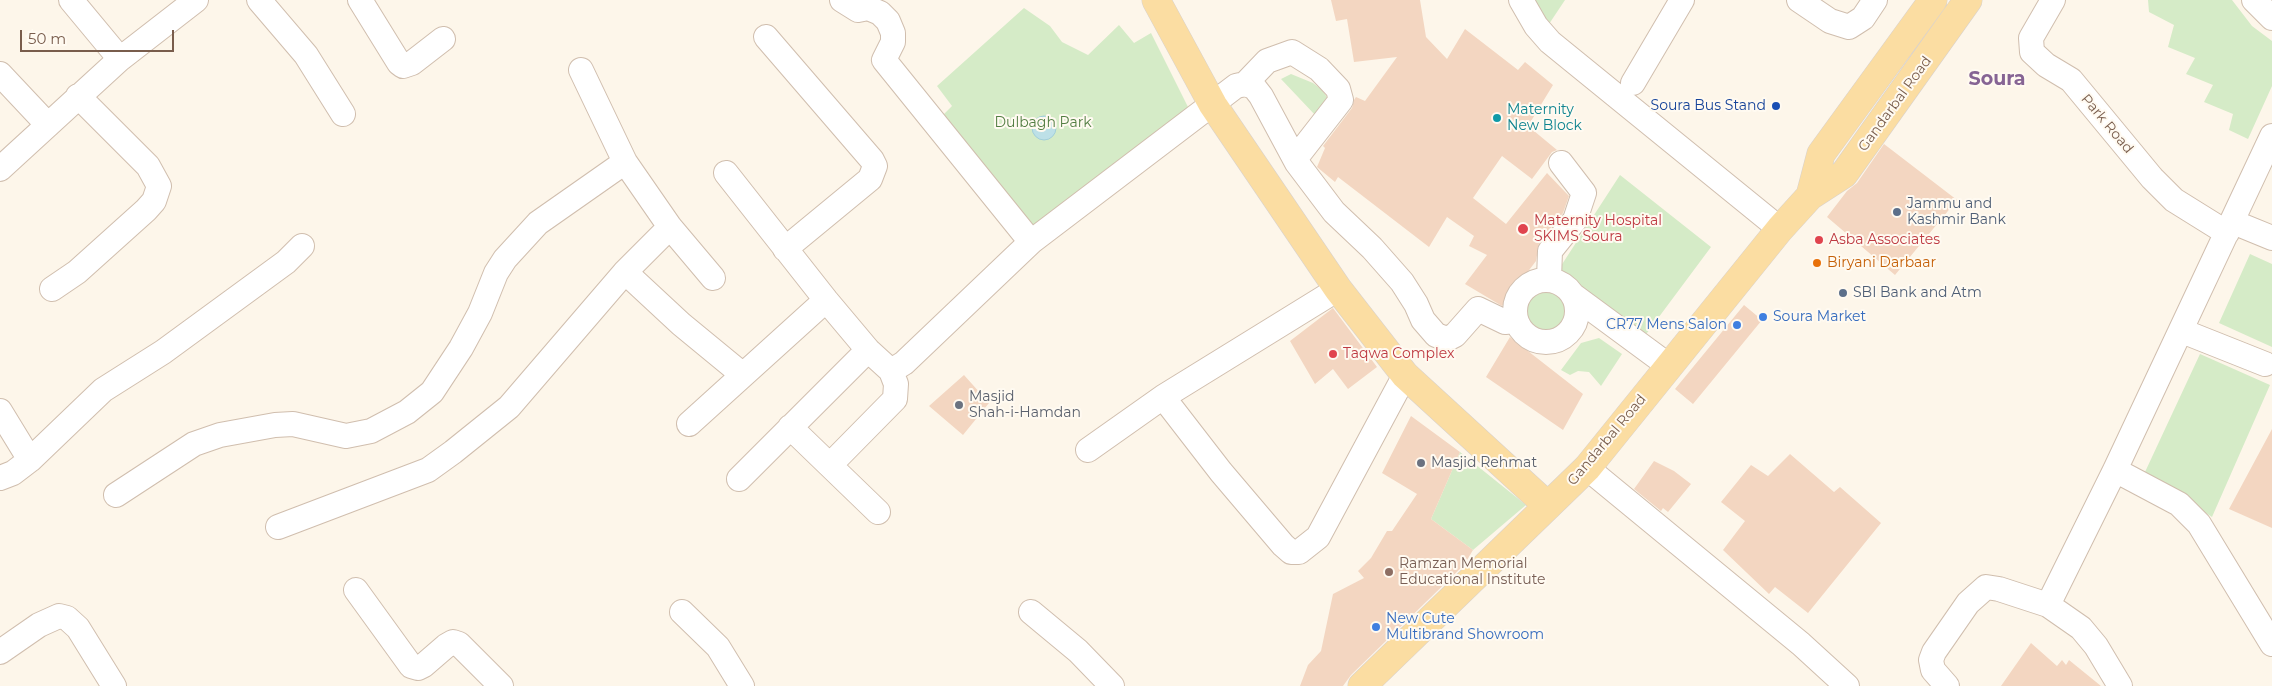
<!DOCTYPE html>
<html>
<head>
<meta charset="utf-8">
<style>
	body { margin:0 }
	#map { position:relative; width:2272px; height:686px; overflow:hidden; background:#fdf6ea; font-family:Montserrat,sans-serif }
	canvas { display:block }
	.scale { position:absolute; left:20px; top:30px; width:154px; height:22px; box-sizing:border-box; border:2px solid #795d4c; border-top:0; padding-left:6px; font-size:15px; line-height:18px; white-space:nowrap; color:#795d4c; -webkit-text-stroke:4px #fffaf1; paint-order:stroke }
</style>
</head>
<body>
<div id="map">
<canvas width="2272" height="686"></canvas>
<div class="scale">50 m</div>
</div>
<script>
const ctx = document.querySelector('canvas').getContext('2d');
ctx.lineJoin = 'round';
function fillPath(path, color) { ctx.fillStyle = color; ctx.fill(path, 'evenodd'); }
const shape = rows => new Path2D(rows.map(r => 'M' + r).join(''));
function strokePath(path, color, width, dash) { ctx.strokeStyle = color; ctx.lineWidth = width; ctx.lineCap = dash ? 'butt' : 'round'; ctx.setLineDash(dash || []); ctx.stroke(path); }
function drawText(font, color, halo, rows, align = 'center') {
  ctx.font = font + ' Montserrat,sans-serif'; ctx.lineWidth = 4; ctx.setLineDash([]); ctx.textBaseline = 'middle'; ctx.strokeStyle = halo; ctx.fillStyle = color; for (const [text, x, y, turn = 0] of rows) {
    ctx.save(); ctx.translate(x, y); ctx.rotate((+turn || 0) * Math.PI / 180); ctx.textAlign = isNaN(turn) ? turn : align; if (halo) ctx.strokeText(text, 0, 0); ctx.fillText(text, 0, 0); ctx.restore();
  }
}
fillPath(shape([
	[1525,0,1565,0,1545,30],
	[2148,0,2232,0,2252,26,2272,41,2272,86,2248,139,2229,130,2233,114,2204,102,2213,85,2186,74,2195,58,2168,47,2174,25,2149,12],
	[1024,8,1050,26,1062,42,1088,55,1119,25,1134,43,1151,33,1188,107,1032,236,938,120,952,106,937,86],
	[1291,74,1313,83,1322,90,1331,103,1316,116,1281,79],
	[1620,175,1711,247,1644,337,1557,272],
	[2250,254,2272,264,2272,347,2219,323],
	'1523 312a24 24 0 1 1 48 0a24 24 0 1 1-48 0Z',
	[1599,338,1622,354,1601,386,1589,372,1578,371,1570,375,1561,370,1581,343],
	[2200,354,2270,385,2212,517,2145,472],
	[1460,452,1526,505,1473,550,1431,519]
]), '#d5ebc7');
const water = shape([
	'1032 128a12 12 0 1 1 24 0a12 12 0 1 1-24 0Z'
]);
fillPath(water, '#bde0e7');
strokePath(water, '#a3cfd9', 1);
fillPath(shape([
	[1331,0,1420,0,1426,37,1447,59,1465,29,1518,70,1525,62,1553,85,1528,126,1557,150,1552,152,1532,179,1502,156,1473,198,1506,224,1547,173,1569,196,1563,213,1539,243,1536,261,1502,306,1465,284,1487,255,1469,246,1474,236,1447,217,1429,247,1338,177,1335,182,1317,167,1325,148,1323,146,1352,108,1354,100,1356,97,1365,101,1397,57,1354,62,1347,19,1336,21],
	[1884,144,1957,200,1895,275,1827,217,1847,191,1857,183],
	[1744,305,1762,320,1693,404,1675,389],
	[1333,308,1377,367,1348,389,1333,369,1315,384,1290,341],
	[1510,337,1583,394,1563,430,1486,377],
	[964,375,989,403,963,435,929,406],
	[1411,416,1460,452,1431,519,1473,550,1464,565,1351,675,1343,686,1300,686,1308,665,1321,651,1333,594,1364,578,1358,571,1371,558,1387,531,1392,531,1417,494,1382,473],
	[2272,429,2272,528,2229,509],
	[1790,454,1834,492,1840,487,1881,523,1808,613,1775,587,1769,594,1723,550,1745,521,1721,502,1751,465,1768,476],
	[1654,461,1674,471,1691,484,1668,512,1663,508,1661,511,1634,489],
	[2031,643,2057,666,2062,660,2066,665,2069,660,2101,686,2001,686]
]), '#f3d6c1');
const minor = shape([
	[71,0,120,59],
	[259,0,306,55,343,114],
	[360,0,399,63,403,66,412,63,443,39],
	[842,0,858,10,868,8,880,13,888,21,893,33,893,42,884,60,1031,242],
	[1521,0,1536,26,1550,42,1780,229],
	[1799,0,1830,21,1849,27,1863,18,1875,0],
	[2053,0,2031,38,2032,52,2046,65,2071,80,2152,178,2174,200,2227,233],
	[2254,0,2272,18],
	[766,37,872,160,875,166,870,179,785,249],
	[581,70,625,162,670,227,713,278],
	[0,74,48,125],
	[1633,83,1682,0],
	[1245,84,1267,61,1292,52,1319,69,1338,89,1341,100,1295,159],
	[0,169,120,59,196,0],
	[726,173,826,300,868,350,891,371,904,363,1031,242,1236,86,1245,84,1254,87,1261,96,1297,163,1334,212,1372,248,1402,282,1416,304,1423,320,1436,335,1447,339,1455,335,1478,309,1505,322,1516,321],
	[2233,222,2272,238],
	[625,272,681,324,743,375],
	[1549,279,1550,251,1575,220,1584,193,1561,163],
	'1515 311a31 31 0 1 1 62 0a31 31 0 1 1-62 0Z',
	[52,289,77,272,146,210,154,201,159,186,148,166,78,96],
	[1574,296,1669,366],
	[2182,331,2265,364],
	[1163,397,1221,472,1283,545,1291,552,1299,552,1318,537,1405,375],
	[0,411,30,460],
	[689,424,826,300],
	[790,427,878,512],
	[1088,450,1163,397,1338,289],
	[830,465,895,399,896,384,891,371],
	[1587,468,1801,644,1847,686],
	[2115,470,2179,504,2199,524,2272,644],
	[0,478,13,473,30,460,103,390,163,352,286,262,302,246],
	[739,479,868,350],
	[116,495,194,444,220,435,275,425,293,424,346,436,371,431,407,412,432,392,461,348,480,313,496,273,505,259,538,223,625,162],
	[278,527,428,470,453,452,509,407,625,272,670,227],
	[356,590,411,666,418,668,424,665,446,646,453,642,459,644,501,686],
	[2048,605,2115,470,2272,136],
	[682,612,718,647,742,686],
	[1031,612,1078,651,1112,686],
	[0,652,39,625,59,616,67,618,78,628,114,686],
	[1947,686,1933,670,1931,660,1934,652,1968,603,1986,587,1999,589,2048,605,2081,628,2096,646,2120,686]
]);
const major = shape([
	[1156,0,1213,105,1338,289,1405,375,1548,506],
	[1810,196,1821,154,1933,0],
	[1362,686,1587,468,1780,229,1810,196,1844,174,1968,0]
]);
strokePath(minor, '#d0beae', 26);
strokePath(major, '#d9d2cd', 29);
strokePath(minor, '#fff', 24);
strokePath(major, '#fbdda2', 28);
for (const [x, y, r, color] of [
	[1776,106,5,"#1a4fb4"],
	[1497,118,5,"#0f9aa8"],
	[1897,212,5,"#5c6f8a"],
	[1523,229,6,"#e0444e"],
	[1819,240,5,"#e0444e"],
	[1817,263,5,"#e8710a"],
	[1843,293,5,"#5c6f8a"],
	[1763,317,5,"#3f7fe0"],
	[1737,325,5,"#3f7fe0"],
	[1333,354,5,"#e0444e"],
	[959,405,5,"#6b7280"],
	[1421,463,5,"#6b7280"],
	[1389,572,5,"#8d6e63"],
	[1376,627,5,"#3f7fe0"]
]) { const dot = new Path2D(); dot.arc(x, y, r, 0, 2 * Math.PI); ctx.fillStyle = color; ctx.fill(dot); strokePath(dot, '#fffaf1', 2); }
drawText('14px', '#795d4c', '#fffaf1', [
	["Gandarbal Road",1895,104,-54],
	["Park Road",2107,124,50],
	["Gandarbal Road",1607,440,-50]
]);
drawText('14px', '#164399', '#fffaf1', [
	["Soura Bus Stand",1766,106]
], 'right');
drawText('14px', '#0d838f', '#fffaf1', [
	["Maternity",1507,110],
	["New Block",1507,126]
], 'left');
drawText('14px', '#537e43', '#fffaf1', [
	["Dulbagh Park",1043,123]
]);
drawText('14px', '#4e5e75', '#fffaf1', [
	["Jammu and",1907,204],
	["Kashmir Bank",1907,220],
	["SBI Bank and Atm",1853,293]
], 'left');
drawText('14px', '#be3a42', '#fffaf1', [
	["Maternity Hospital",1534,221],
	["SKIMS Soura",1534,237],
	["Asba Associates",1829,240],
	["Taqwa Complex",1343,354]
], 'left');
drawText('14px', '#c56008', '#fffaf1', [
	["Biryani Darbaar",1827,263]
], 'left');
drawText('14px', '#366cbe', '#fffaf1', [
	["Soura Market",1773,317],
	["CR77 Mens Salon",1727,325,"right"],
	["New Cute",1386,619],
	["Multibrand Showroom",1386,635]
], 'left');
drawText('14px', '#5b616d', '#fffaf1', [
	["Masjid",969,397],
	["Shah-i-Hamdan",969,413],
	["Masjid Rehmat",1431,463]
], 'left');
drawText('14px', '#785e54', '#fffaf1', [
	["Ramzan Memorial",1399,564],
	["Educational Institute",1399,580]
], 'left');
drawText('bold 19px', '#866494', '#fffaf1', [
	["Soura",1997,79]
]);
</script>
</body>
</html>
